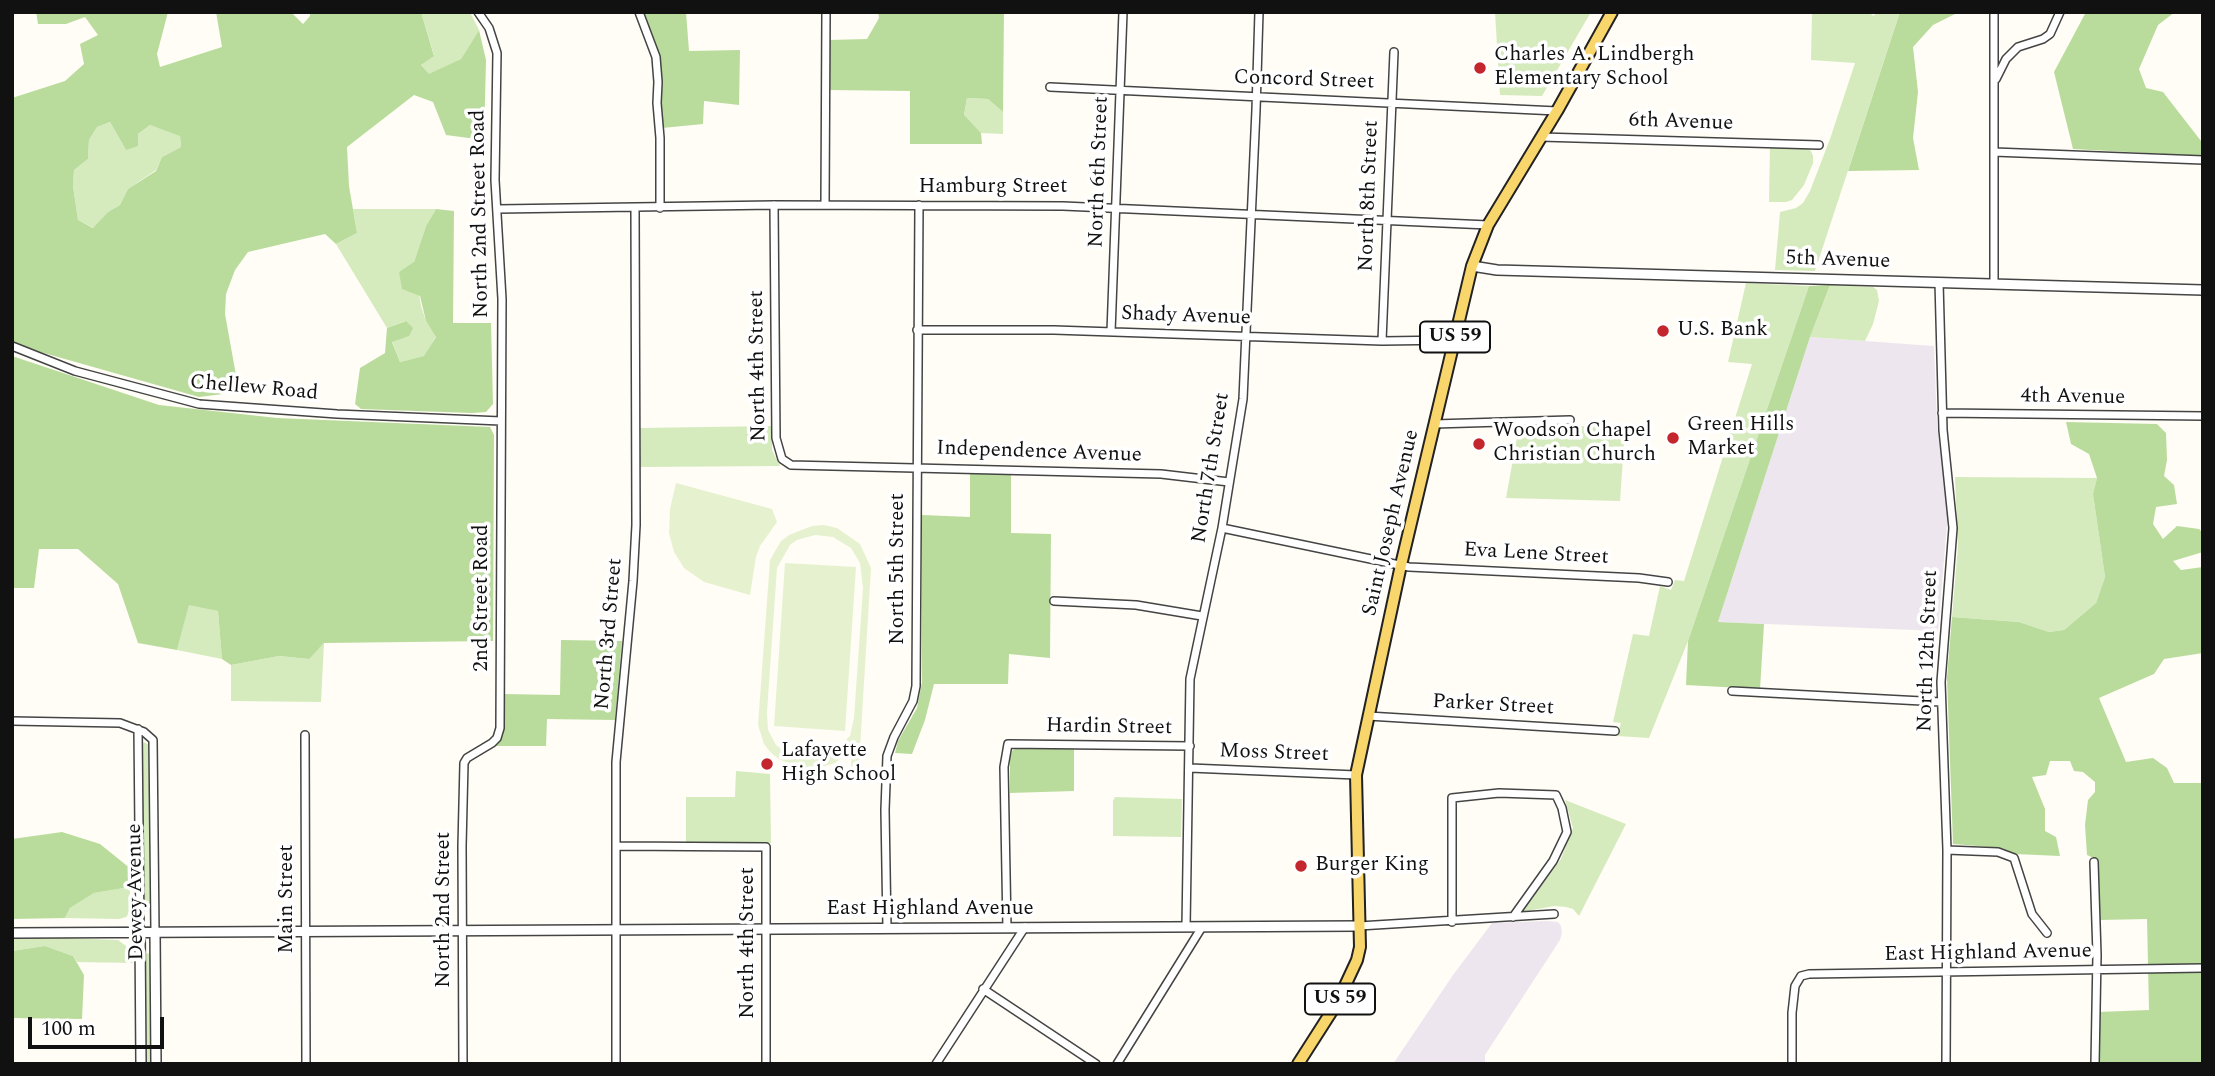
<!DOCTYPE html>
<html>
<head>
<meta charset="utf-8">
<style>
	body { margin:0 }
	#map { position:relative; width:2215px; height:1076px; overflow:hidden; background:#fffdf5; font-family:Spectral,serif }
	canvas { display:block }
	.frame { position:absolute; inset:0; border:14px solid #111; pointer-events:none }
	.scale { position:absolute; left:28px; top:1017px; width:136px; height:32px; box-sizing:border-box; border:4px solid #111; border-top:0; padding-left:9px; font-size:21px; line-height:24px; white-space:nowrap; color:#111; -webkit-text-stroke:5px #fff; paint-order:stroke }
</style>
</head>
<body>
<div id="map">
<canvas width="2215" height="1076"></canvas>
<div class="frame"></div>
<div class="scale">100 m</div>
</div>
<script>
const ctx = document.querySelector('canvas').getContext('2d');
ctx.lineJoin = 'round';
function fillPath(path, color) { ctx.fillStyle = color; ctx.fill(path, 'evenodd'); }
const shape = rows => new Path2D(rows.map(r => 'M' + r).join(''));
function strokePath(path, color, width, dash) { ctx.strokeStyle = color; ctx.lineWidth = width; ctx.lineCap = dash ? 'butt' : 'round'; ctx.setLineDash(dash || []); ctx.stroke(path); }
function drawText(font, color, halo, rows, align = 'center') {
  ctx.font = font + ' Spectral,serif'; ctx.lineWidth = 7; ctx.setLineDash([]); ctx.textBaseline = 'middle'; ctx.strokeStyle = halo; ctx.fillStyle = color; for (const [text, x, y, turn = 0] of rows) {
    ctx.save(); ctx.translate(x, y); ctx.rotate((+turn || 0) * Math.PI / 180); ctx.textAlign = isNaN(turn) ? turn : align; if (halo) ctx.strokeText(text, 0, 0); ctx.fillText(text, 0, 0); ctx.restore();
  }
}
fillPath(shape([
	[1810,337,1934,346,1937,425,1948,512,1938,631,1718,622],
	[1547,921,1558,922,1561,926,1562,933,1560,940,1485,1055,1485,1064,1393,1064,1453,975,1492,923]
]), '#eee6ef');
fillPath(shape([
	[421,12,470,12,479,30,461,59,429,75,421,65,434,55],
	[1495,12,1591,12,1542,96,1500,95],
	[1812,12,1867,12,1874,16,1876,12,1900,12,1815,271,1775,270,1780,212,1796,208,1803,203,1810,191,1830,139,1855,63,1811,60],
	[967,98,988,99,1003,112,1003,134,981,133,964,116],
	[110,122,126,150,138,134,150,125,180,135,181,147,162,157,156,170,128,189,120,205,108,212,94,228,78,220,73,186,74,170,88,159,89,140,97,127],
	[1770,145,1805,147,1811,151,1813,156,1813,163,1804,185,1792,200,1786,202,1769,202],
	[353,209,436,209,426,226,414,262,421,306,426,321,436,336,425,356,400,362,392,341,405,321,387,328,336,244,357,233],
	[1746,283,1809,286,1688,641,1649,738,1617,736,1621,723,1613,722,1633,634,1649,636,1660,586,1671,590,1675,580,1684,581,1752,364,1728,362],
	[1830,285,1873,287,1877,290,1879,301,1873,324,1865,341,1810,337],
	[1566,425,1625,429,1620,501,1506,498,1519,426],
	[772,426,772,450,780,466,640,467,640,428],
	[1955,477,2097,478,2093,494,2105,577,2096,603,2064,630,2049,632,2019,622,1952,617,1958,546],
	[189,604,218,611,222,659,177,650],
	[324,643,321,702,231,701,231,665,279,656,308,659],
	[144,742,149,745,150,908,146,909,143,908,142,745],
	[736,771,770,774,771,843,686,844,686,797,735,797],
	[1115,797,1182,799,1181,837,1113,836,1113,801],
	[1565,800,1626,824,1579,916,1573,909,1566,907,1554,906,1522,912,1561,859,1573,828],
	[130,887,130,912,126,917,119,919,65,918,70,908,94,893],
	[39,937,118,940,126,946,133,963,77,962,73,956,45,946,12,951,12,938],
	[148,953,151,956,151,1064,144,1064,143,956]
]), '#d5ebbd');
fillPath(shape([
	[36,12,168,12,157,54,160,67,222,47,216,12,291,12,303,24,310,16,310,12,421,12,434,56,421,65,429,74,461,59,479,30,486,60,484,140,446,135,433,102,414,95,347,147,349,186,357,233,336,244,325,234,248,252,235,270,226,294,225,314,239,392,199,397,12,344,12,98,65,81,84,64,80,44,98,35,85,17,66,24,38,24],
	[110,122,126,150,138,146,138,134,150,125,180,136,181,147,162,157,156,171,128,189,120,205,108,212,93,228,78,220,73,186,74,170,88,159,89,140,97,127],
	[642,12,686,12,689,51,740,50,739,105,704,101,703,124,662,128,652,38],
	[878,12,1004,12,1003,112,988,99,967,98,964,115,981,133,982,144,910,144,910,91,829,90,829,40,867,39,879,18],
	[1900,12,1959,12,1933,25,1913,47,1918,92,1913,138,1919,170,1848,171],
	[2086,12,2175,12,2158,25,2139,69,2146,88,2163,92,2201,141,2203,156,2073,149,2054,72],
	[436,209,454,211,453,323,491,323,493,404,486,412,472,413,361,409,355,404,360,368,385,353,387,328,406,321,413,328,409,336,392,342,400,362,424,356,436,337,426,321,420,296,402,289,399,272,414,262,426,226],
	[1830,285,1810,337,1718,622,1764,624,1760,689,1686,685,1688,641,1809,286],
	[12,356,159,405,277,418,490,427,494,435,493,641,324,643,309,659,279,656,231,665,222,659,218,611,189,605,177,650,138,643,118,584,78,549,39,549,34,588,12,588],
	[2066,422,2157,424,2166,433,2167,460,2164,476,2174,485,2177,504,2156,507,2153,524,2163,539,2177,526,2199,529,2203,533,2203,552,2173,561,2181,570,2203,567,2203,653,2164,659,2154,674,2099,698,2126,762,2153,758,2167,768,2174,783,2203,783,2203,1064,2099,1064,2099,1012,2149,1010,2147,919,2100,920,2096,859,2087,855,2085,825,2088,800,2095,792,2095,782,2083,772,2074,771,2070,761,2050,761,2046,775,2032,777,2045,809,2045,831,2056,837,2060,856,2015,854,2002,848,1953,844,1947,678,1952,617,2019,622,2049,632,2064,630,2096,603,2105,577,2093,494,2097,478,2089,454,2071,444],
	[970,473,1011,475,1011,533,1051,534,1050,658,1009,654,1008,684,934,684,925,720,912,754,895,753,898,741,917,708,922,682,922,515,970,517],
	[561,640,622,641,615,720,547,719,546,746,494,746,500,740,503,730,503,694,560,695],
	[1017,748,1074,749,1074,791,1010,793,1010,759,1012,751],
	[62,832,100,844,131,869,130,887,94,893,70,908,65,918,12,919,12,839],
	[45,946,73,956,84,975,82,1019,12,1018,12,951]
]), '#b9dc9c');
fillPath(shape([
	[676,483,772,509,777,522,760,546,756,557,750,595,704,582,684,568,674,552,669,533,670,509],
	[824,525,837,528,860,544,871,568,858,781,850,780,852,750,835,763,814,769,800,768,779,759,770,752,764,744,758,725,770,560,781,541,789,535,812,526],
	[815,535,833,537,851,548,860,563,863,588,854,718,850,736,830,754,802,759,792,756,776,745,768,730,767,712,777,568,790,545,797,540],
	[785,563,856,567,845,731,774,726]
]), '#e6f2cf');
const minor = shape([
	[639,12,656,57,658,82,657,103,660,138,660,208],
	[1996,79,2006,59,2018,47,2043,39,2050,34,2060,12],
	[1050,87,1557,111],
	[1541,137,1819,145],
	[1994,152,2203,160],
	[774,205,776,438,782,459,791,465,1161,474,1229,482],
	[825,205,826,12],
	[498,209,774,205,1063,206,1488,225],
	[1939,282,1943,430,1953,528,1941,682,1947,850,1946,1064],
	[1994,284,1994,12],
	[917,330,1054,330,1382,341,1454,340],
	[1111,332,1123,12],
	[1382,341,1394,52],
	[12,346,75,371,199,404,337,414,501,421],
	[1942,413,2203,416],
	[1434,424,1570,420],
	[1222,528,1409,567,1639,578,1668,582],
	[1054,601,1136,605,1202,616],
	[1732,691,1941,702],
	[1368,716,1615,731],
	[12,721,120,723,144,732,153,740,155,932],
	[138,729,140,932],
	[305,735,306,1064],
	[1190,768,1356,775],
	[616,846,766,847,766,1064],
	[1947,850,1998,852,2014,858,2032,914,2047,933],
	[2094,862,2097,955,2095,1064],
	[1452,922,1452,798,1499,793,1556,795,1562,808,1567,832,1553,861,1513,917],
	[1359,926,1554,914],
	[1186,927,1190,679,1222,528,1243,399,1256,110,1259,12],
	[887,928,885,810,887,756,894,737,913,701,916,686,919,205],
	[1007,928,1004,767,1008,744,1190,746],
	[983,989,1096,1064],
	[463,1064,462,846,464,763,467,758,492,743,497,738,500,728,502,299,495,180,497,53,489,28,478,12],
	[616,1064,616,762,633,581,636,525,635,208],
	[936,1064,1025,927],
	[1117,1064,1202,927],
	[1792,1064,1792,1013,1795,986,1801,976,1809,974,2203,968]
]);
const tertiary = shape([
	[1472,266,1497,270,2203,290],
	[140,932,141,1064],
	[155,932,156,1064],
	[12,933,1359,926]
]);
const primary = shape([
	[1298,1064,1337,1003,1357,960,1360,947,1356,775,1401,565,1472,266,1488,225,1557,111,1612,12]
]);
strokePath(minor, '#444', 10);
strokePath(tertiary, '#444', 12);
strokePath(primary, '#222', 14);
strokePath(minor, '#fff', 7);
strokePath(tertiary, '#fff', 9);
strokePath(primary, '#f9d66b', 10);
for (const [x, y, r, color] of [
	[1480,68,7,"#c4262e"],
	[1663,331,7,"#c4262e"],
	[1673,438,7,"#c4262e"],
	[1479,444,7,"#c4262e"],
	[767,764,7,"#c4262e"],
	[1301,866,7,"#c4262e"]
]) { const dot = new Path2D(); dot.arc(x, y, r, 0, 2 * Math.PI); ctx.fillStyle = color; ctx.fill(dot); strokePath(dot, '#fff', 2.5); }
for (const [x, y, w] of [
	[1455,337,70],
	[1340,999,70]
]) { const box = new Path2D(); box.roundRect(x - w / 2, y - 15.5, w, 31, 5); ctx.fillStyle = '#fff'; ctx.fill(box); strokePath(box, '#111', 2); }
drawText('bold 19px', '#111', null, [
	["US 59",1455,337],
	["US 59",1340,999]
]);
drawText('21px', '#111', '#fff', [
	["Charles A. Lindbergh",1494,56],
	["Elementary School",1494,80],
	["U.S. Bank",1677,331],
	["Green Hills",1687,426],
	["Market",1687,450],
	["Woodson Chapel",1493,432],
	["Christian Church",1493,456],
	["Lafayette",781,752],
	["High School",781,776],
	["Burger King",1315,866]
], 'left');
drawText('21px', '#111', '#fff', [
	["Concord Street",1304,81,2],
	["6th Avenue",1681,123,2],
	["North 6th Street",1100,172,-88],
	["Hamburg Street",993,188],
	["North 8th Street",1370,196,-88],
	["North 2nd Street Road",481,214,-91],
	["5th Avenue",1838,261,2],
	["Shady Avenue",1186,317,2],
	["North 4th Street",759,366,-91],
	["Chellew Road",254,389,5],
	["4th Avenue",2073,398,1],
	["Independence Avenue",1039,453,2],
	["North 7th Street",1212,468,-81],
	["Saint Joseph Avenue",1392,523,-77],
	["Eva Lene Street",1536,555,3],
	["North 5th Street",899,569,-90],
	["2nd Street Road",483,598,-90],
	["North 3rd Street",610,634,-85],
	["North 12th Street",1929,651,-88],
	["Parker Street",1493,706,3],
	["Hardin Street",1109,728,1],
	["Moss Street",1274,754,2],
	["Dewey Avenue",137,892,-91],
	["Main Street",288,899,-90],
	["North 2nd Street",445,910,-90],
	["East Highland Avenue",930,910],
	["North 4th Street",749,943,-90],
	["East Highland Avenue",1988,954,-1]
]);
</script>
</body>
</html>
